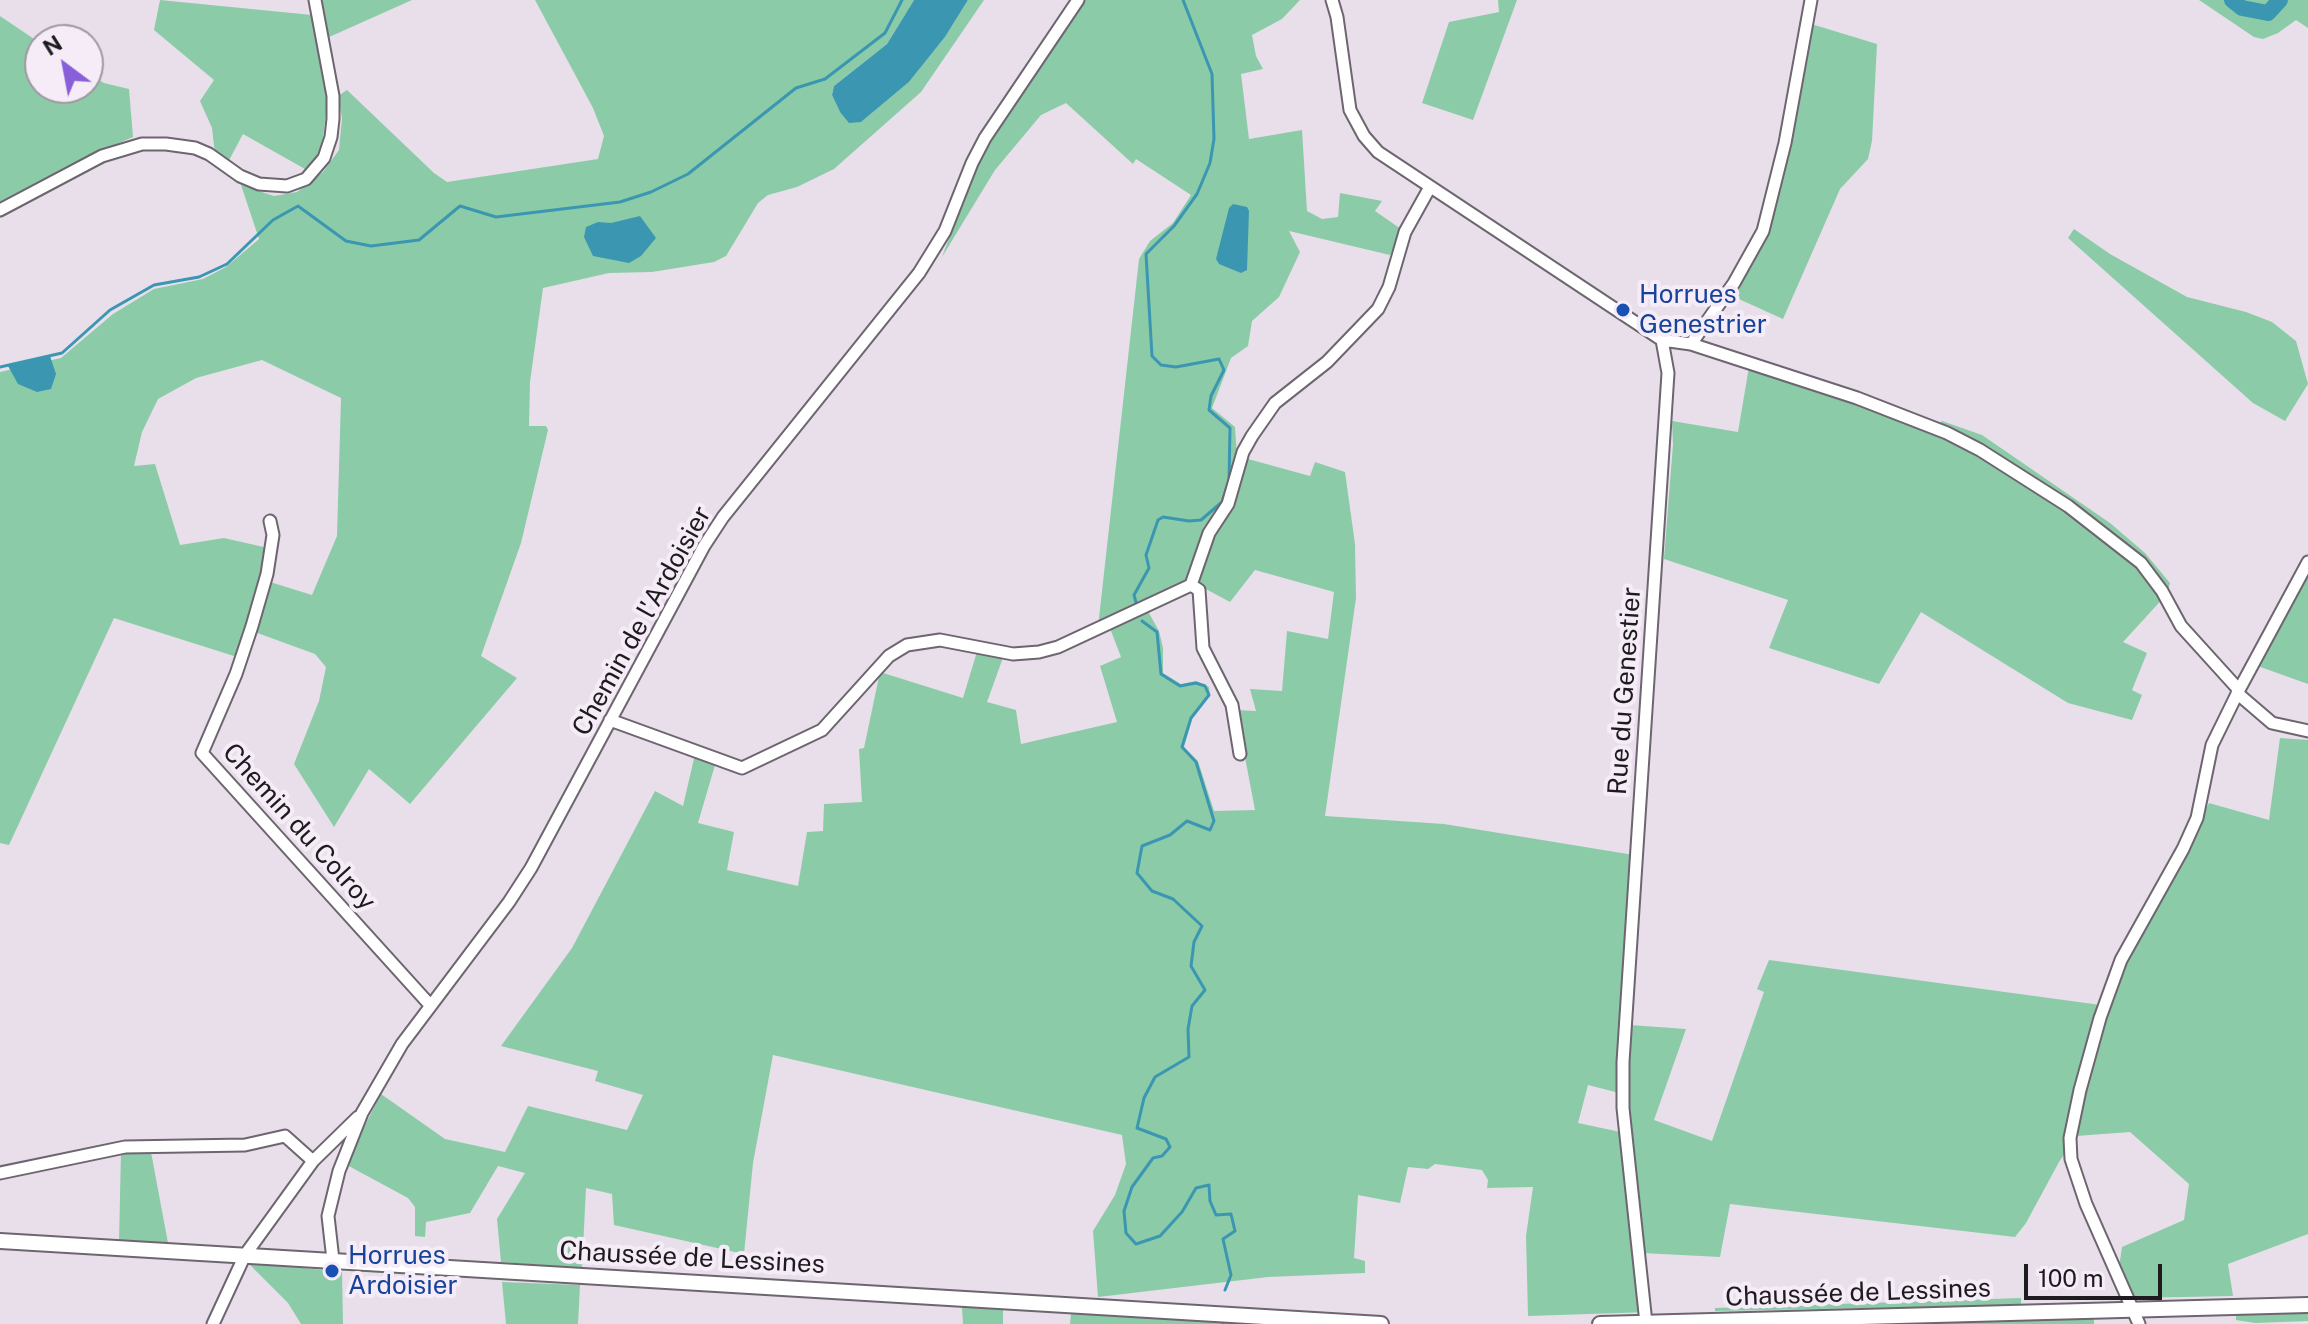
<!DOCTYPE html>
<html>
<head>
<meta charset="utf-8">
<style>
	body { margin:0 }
	#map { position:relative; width:2308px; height:1324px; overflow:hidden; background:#e8dfeb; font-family:"Public Sans",sans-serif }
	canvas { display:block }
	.north { position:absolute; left:24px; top:24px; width:80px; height:80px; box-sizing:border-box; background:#f5ecf8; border:2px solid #9f98a1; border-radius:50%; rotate:328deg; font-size:22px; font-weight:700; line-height:32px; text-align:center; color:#1e1b1f }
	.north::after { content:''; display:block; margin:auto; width:28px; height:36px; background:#895fd9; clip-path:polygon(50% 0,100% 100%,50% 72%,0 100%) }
	.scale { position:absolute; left:2024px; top:1264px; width:138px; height:36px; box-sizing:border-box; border:4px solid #1e1b1f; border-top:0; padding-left:10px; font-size:24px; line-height:28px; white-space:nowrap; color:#1e1b1f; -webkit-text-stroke:6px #f5ecf8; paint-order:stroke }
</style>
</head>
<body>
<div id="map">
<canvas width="2308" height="1324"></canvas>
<div class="north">N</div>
<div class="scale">100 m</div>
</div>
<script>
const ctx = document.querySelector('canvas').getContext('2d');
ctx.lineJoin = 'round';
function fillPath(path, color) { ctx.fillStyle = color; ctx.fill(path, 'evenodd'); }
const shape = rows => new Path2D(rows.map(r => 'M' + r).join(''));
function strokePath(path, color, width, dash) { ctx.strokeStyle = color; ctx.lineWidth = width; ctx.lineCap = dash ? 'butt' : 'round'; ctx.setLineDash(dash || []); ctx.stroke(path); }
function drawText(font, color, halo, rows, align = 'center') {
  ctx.font = font + ' "Public Sans",sans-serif'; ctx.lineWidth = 8; ctx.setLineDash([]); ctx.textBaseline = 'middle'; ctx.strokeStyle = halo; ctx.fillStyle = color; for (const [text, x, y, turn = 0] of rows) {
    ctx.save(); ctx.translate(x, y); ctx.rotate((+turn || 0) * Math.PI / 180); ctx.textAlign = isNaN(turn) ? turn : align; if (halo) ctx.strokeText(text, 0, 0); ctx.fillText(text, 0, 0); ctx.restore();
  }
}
fillPath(shape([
	[160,0,312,15,328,98,321,153,312,173,243,134,227,164,215,155,212,128,200,101,214,80,154,30],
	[318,0,412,0,327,38],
	[535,0,914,0,887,44,834,86,832,95,840,112,862,121,909,82,945,37,968,0,984,0,921,92,834,169,797,187,768,195,758,203,726,256,714,262,652,272,609,273,543,288,530,382,529,426,546,426,548,430,521,543,481,656,517,678,410,804,369,769,334,827,294,764,319,701,326,667,315,654,252,631,270,582,312,595,337,536,341,398,262,360,196,378,158,399,142,432,134,466,155,464,180,545,224,538,268,548,266,560,237,657,114,618,9,845,0,843,0,372,61,358,113,314,154,289,203,279,226,267,259,239,241,185,274,196,297,192,323,172,339,150,342,118,338,96,347,90,434,173,447,182,598,159,604,136,593,108],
	[1083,0,1300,0,1282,19,1252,35,1256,56,1263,69,1241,74,1249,139,1302,130,1307,211,1322,219,1338,217,1340,193,1382,201,1375,211,1401,229,1390,255,1289,231,1300,252,1279,297,1252,321,1248,346,1231,358,1212,408,1235,427,1237,456,1310,476,1315,462,1345,472,1355,544,1356,598,1325,816,1444,824,1640,856,1630,1025,1686,1029,1654,1120,1712,1141,1764,992,1757,989,1769,960,2108,1006,2138,937,2162,897,2209,803,2269,820,2280,738,2308,740,2308,1234,2228,1264,2233,1296,2132,1298,2119,1267,2122,1247,2184,1220,2189,1184,2130,1132,2076,1136,2059,1162,2026,1223,2015,1237,1730,1204,1720,1257,1642,1253,1650,1312,1528,1316,1526,1236,1533,1187,1487,1188,1488,1180,1482,1170,1435,1164,1428,1169,1408,1167,1400,1203,1358,1195,1354,1258,1365,1261,1365,1273,1268,1277,1098,1297,1093,1231,1115,1195,1126,1164,1122,1135,773,1055,753,1163,744,1254,614,1225,612,1194,586,1188,582,1268,501,1262,497,1219,525,1173,498,1166,470,1213,426,1222,425,1237,415,1236,415,1207,408,1198,345,1164,381,1094,445,1139,505,1152,528,1106,627,1130,643,1095,595,1081,598,1071,501,1046,572,948,655,791,683,806,696,750,717,758,698,823,734,832,727,870,798,886,807,832,823,831,824,804,862,802,859,749,864,748,880,672,963,698,979,645,1005,652,987,702,1016,710,1021,744,1117,722,1100,666,1121,657,1108,623,1098,627,1139,259,1150,241,1173,223,1191,195,1136,159,1133,164,1066,103,1041,115,995,170,942,257,977,164,1004,118],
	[1255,570,1334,592,1328,639,1287,631,1282,691,1250,689,1256,711,1236,710,1255,810,1214,811,1198,761,1184,747,1192,719,1210,695,1209,687,1196,681,1181,684,1163,673,1163,648,1159,631,1145,606,1189,580,1230,602],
	[1588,1085,1627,1095,1630,1134,1578,1123],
	[1498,0,1517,0,1473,120,1422,103,1449,22,1499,12],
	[2199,0,2308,0,2308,28,2296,20,2278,33,2263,39,2254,37],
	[0,16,40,43,40,88,88,88,88,73,104,83,129,89,133,137,85,158,51,179,0,202],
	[1808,23,1877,44,1872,141,1868,159,1840,189,1783,319,1730,295,1766,231],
	[2074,229,2110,254,2187,297,2246,312,2272,322,2296,341,2308,384,2285,421,2253,403,2068,238],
	[1749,367,1935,426,1942,421,1982,435,2110,523,2145,553,2170,583,2167,594,2123,642,2147,653,2132,690,2142,695,2132,720,2068,703,1921,612,1879,684,1769,648,1788,600,1664,559,1673,444,1672,421,1738,432],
	[2308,555,2308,684,2252,664],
	[121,1151,151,1152,168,1243,119,1242],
	[247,1262,342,1272,343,1324,301,1324,288,1303],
	[502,1282,580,1285,578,1324,506,1324],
	[2021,1298,2021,1305,1715,1311,1715,1308],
	[962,1307,1003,1309,1003,1324,963,1324],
	[2308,1311,2308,1321,2255,1323,2236,1320,2236,1313],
	[1071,1314,1234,1320,1234,1324,1070,1324],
	[2094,1316,2094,1324,1771,1324]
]), '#8ccba8');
fillPath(shape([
	[914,0,968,0,945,37,909,82,861,122,849,123,840,112,832,95,834,86,887,44],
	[1233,204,1247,207,1249,211,1247,270,1241,273,1219,264,1216,259,1229,208],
	[640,216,656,238,641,256,629,263,593,256,584,237,586,227,598,222,611,223],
	[50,356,56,374,51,389,37,392,18,384,8,366]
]), '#3b97b1');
strokePath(shape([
	[0,367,62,353,110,310,154,285,199,277,227,264,273,220,298,206,346,241,371,246,419,240,460,206,496,217,620,202,651,192,688,174,796,88,825,79,885,33,902,0],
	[1137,606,1134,595,1149,568,1146,555,1158,520,1163,517,1189,521,1201,520,1222,502,1229,480,1230,428,1209,410,1211,396,1224,370,1219,359,1176,367,1161,365,1152,356,1146,254,1174,226,1197,194,1210,163,1214,139,1212,74,1183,0],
	[1142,621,1157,632,1161,674,1180,686,1196,683,1205,686,1209,695,1191,718,1182,747,1196,762,1214,821,1210,830,1187,821,1170,835,1142,846,1137,873,1152,891,1173,899,1202,926,1194,942,1191,966,1205,990,1192,1006,1188,1029,1189,1057,1155,1077,1144,1098,1137,1128,1166,1139,1170,1147,1162,1156,1153,1158,1132,1187,1124,1211,1126,1233,1136,1244,1160,1236,1182,1212,1196,1188,1209,1185,1210,1201,1216,1215,1231,1214,1235,1231,1223,1239,1231,1275,1225,1290],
	[1223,1324,1223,1323]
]), '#3b97b1', 3);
strokePath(shape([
	[2232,0,2242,8,2268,13,2280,0]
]), '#3b97b1', 16);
const minor = shape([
	[1332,0,1337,17,1350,110,1364,136,1378,152,1662,340,1668,373,1623,1062,1623,1108,1646,1323],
	[0,210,102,156,142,144,166,144,195,148,209,154,240,176,259,184,287,186,306,179,324,158,331,137,333,119,333,96,315,0],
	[1662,340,1691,344,1857,398,1947,433,1980,450,2068,506,2141,563,2162,591,2181,626,2239,690],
	[1691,344,1734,283,1763,231,1785,143,1811,0],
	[270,521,273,535,267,574,252,626,236,674,202,753,430,1005],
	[1191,585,1199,590,1203,648,1232,705,1240,754],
	[2237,693,2272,723,2308,731],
	[610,720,742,768,822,730,889,656,907,645,940,640,1013,654,1039,652,1058,647,1191,585,1209,533,1228,504,1243,452,1252,436,1275,403,1327,362,1378,309,1389,287,1405,232,1430,187],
	[0,1173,125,1147,245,1145,285,1136,313,1161],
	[333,1260,328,1216,339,1171,362,1113,402,1044,509,902,531,868,704,546,723,517,919,273,945,231,972,163,985,138,1078,0],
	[213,1324,245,1255,313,1161,358,1117],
	[2139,1324,2086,1204,2071,1159,2070,1138,2080,1090,2100,1018,2121,960,2183,849,2197,818,2212,745,2239,690,2308,562]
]);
const major = shape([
	[0,1241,1381,1324],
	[1600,1324,2308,1305]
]);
strokePath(minor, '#6d656f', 15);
strokePath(major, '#6d656f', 18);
strokePath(minor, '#fff', 11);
strokePath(major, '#fff', 14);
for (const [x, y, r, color] of [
	[1623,310,8,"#1a4fb4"],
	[332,1271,8,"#1a4fb4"]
]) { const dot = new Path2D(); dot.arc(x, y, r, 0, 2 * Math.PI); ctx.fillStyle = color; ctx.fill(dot); strokePath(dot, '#f5ecf8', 3); }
drawText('26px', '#164399', '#f5ecf8', [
	["Horrues",1639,295],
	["Genestrier",1639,325],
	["Horrues",348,1256],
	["Ardoisier",348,1286]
], 'left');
drawText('26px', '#1e1b1f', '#f5ecf8', [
	["Chemin de l'Ardoisier",642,621,-61],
	["Rue du Genestier",1625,691,-86],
	["Chemin du Colroy",299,827,48],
	["Chaussée de Lessines",692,1258,3],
	["Chaussée de Lessines",1858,1293,-2]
]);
</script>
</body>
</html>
